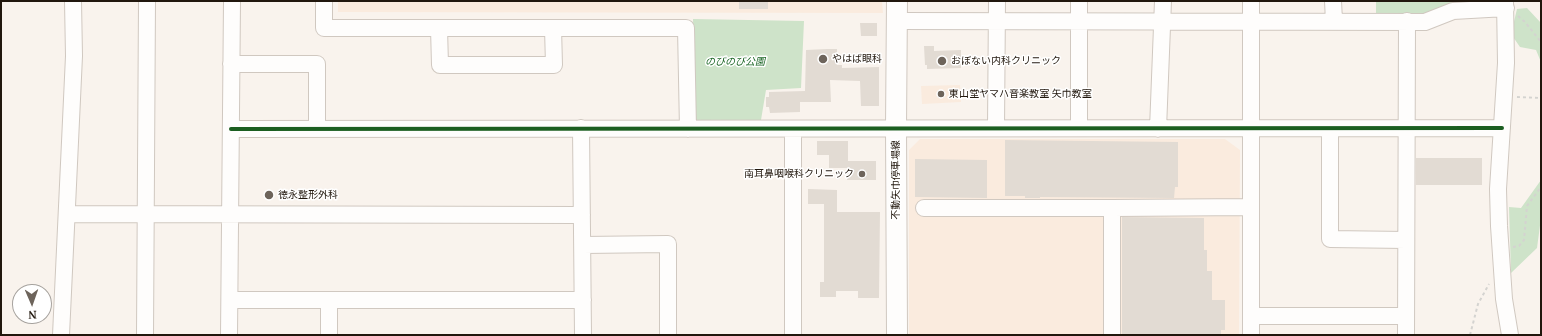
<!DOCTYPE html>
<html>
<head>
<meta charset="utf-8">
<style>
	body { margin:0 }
	#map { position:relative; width:1542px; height:336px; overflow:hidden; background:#f9f3ed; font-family:"PT Serif",serif }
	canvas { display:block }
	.frame { position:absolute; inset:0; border:2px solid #21170d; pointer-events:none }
	.north { position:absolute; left:12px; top:284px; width:40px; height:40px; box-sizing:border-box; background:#fff; border:1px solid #a6a29e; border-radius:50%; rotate:178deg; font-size:11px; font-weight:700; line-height:16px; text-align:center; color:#21170d }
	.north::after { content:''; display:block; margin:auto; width:14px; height:18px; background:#6d645b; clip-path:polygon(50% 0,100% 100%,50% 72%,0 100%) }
</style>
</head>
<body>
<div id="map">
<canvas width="1542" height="336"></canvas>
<div class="frame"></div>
<div class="north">N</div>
</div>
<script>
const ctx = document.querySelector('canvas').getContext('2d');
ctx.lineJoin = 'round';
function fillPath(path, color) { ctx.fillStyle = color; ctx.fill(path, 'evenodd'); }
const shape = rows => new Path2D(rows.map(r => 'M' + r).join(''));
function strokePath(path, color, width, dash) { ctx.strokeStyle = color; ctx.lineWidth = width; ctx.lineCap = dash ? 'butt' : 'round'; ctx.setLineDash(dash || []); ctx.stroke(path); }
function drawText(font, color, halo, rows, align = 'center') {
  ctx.font = font + ' "PT Serif","Noto Sans JP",serif'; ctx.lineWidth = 3; ctx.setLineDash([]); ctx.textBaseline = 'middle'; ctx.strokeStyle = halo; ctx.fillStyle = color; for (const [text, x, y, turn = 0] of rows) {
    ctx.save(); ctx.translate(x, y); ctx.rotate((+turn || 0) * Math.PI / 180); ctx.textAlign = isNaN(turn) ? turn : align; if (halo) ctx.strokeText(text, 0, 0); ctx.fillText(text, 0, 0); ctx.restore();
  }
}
fillPath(shape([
	[338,1,882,1,883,13,338,12],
	[960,85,961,102,922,104,921,86],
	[920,139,1225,139,1240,150,1239,335,909,335,909,150]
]), '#faebde');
fillPath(shape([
	[1376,1,1496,1,1496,3,1376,21],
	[1527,8,1541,23,1541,62,1536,50,1520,47,1511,34,1517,9],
	[693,19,804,21,801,88,766,90,761,120,695,121],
	[1541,180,1541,218,1537,248,1511,273,1509,207,1521,208]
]), '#cee3c9');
fillPath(shape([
	[739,1,768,1,768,9,739,9],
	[860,23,877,23,877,36,861,36],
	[924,46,934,46,934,51,961,50,961,68,927,69,927,65,925,65],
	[827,49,837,49,837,65,842,65,842,68,879,67,879,106,861,106,860,81,830,80,831,102,800,102,800,112,770,113,769,107,766,107,766,97,769,97,769,92,805,91,806,50],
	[1005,140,1178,142,1178,187,1175,187,1174,198,1040,197,1040,198,1025,198,1025,196,1005,196],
	[817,141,848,141,848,161,876,161,876,180,847,180,847,168,829,168,829,155,817,155],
	[1416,158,1482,158,1482,185,1416,185],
	[915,159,987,160,987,198,915,197],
	[808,189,837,190,837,212,880,212,879,298,858,298,858,291,836,291,836,297,820,297,820,282,824,282,824,204,808,204],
	[1122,217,1204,218,1204,250,1207,250,1207,271,1212,271,1212,300,1225,300,1225,330,1221,330,1221,335,1122,335]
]), '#e2dbd3');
const minor = shape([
	[324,1,324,28,686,28,688,129],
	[1079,1,1079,128],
	[1333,1,1334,21],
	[1505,1,1506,63,1498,189,1499,226,1504,299,1510,335],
	[897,21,1425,22,1453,11,1506,8],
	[439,28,440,65,554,65,553,28],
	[231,64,317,64,317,129],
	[581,128,583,335],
	[996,128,997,1],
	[231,129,1502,128],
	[1158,129,1163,1],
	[1330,129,1330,239,1406,240],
	[924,208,1112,208],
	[67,214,582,215],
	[583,245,668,244,668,335],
	[230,300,583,300],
	[1251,316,1406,316],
	[61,335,74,56,73,1],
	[145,335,147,1],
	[229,335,232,1],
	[329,335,329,300],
	[793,335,793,129],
	[1112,335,1112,208,1251,207],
	[1251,335,1251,1],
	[1406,335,1407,21]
]);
const major = shape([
	[897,335,896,127,897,1]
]);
strokePath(minor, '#d0c8c0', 18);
strokePath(major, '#d0c8c0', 22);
strokePath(shape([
	[1518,16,1525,22,1541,42],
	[1517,97,1541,98],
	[1513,247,1519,246,1524,240,1527,206,1541,187],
	[1470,335,1478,304,1489,284]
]), '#d4d3d0', 2, [3, 3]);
strokePath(minor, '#fefdfc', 16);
strokePath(major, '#fefdfc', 20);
strokePath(shape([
	[231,129,1502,128]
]), '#1b5e20', 4);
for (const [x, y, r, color] of [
	[823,59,5,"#6d645b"],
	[942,61,5,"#6d645b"],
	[941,94,4,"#6d645b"],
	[862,174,4,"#6d645b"],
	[269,195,5,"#6d645b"]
]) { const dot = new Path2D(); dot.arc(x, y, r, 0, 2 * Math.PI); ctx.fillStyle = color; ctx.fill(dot); strokePath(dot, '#fff', 1.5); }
drawText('10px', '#21170d', '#fff', [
	["やはば眼科",832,59],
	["おぼない内科クリニック",951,61],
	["東山堂ヤマハ音楽教室 矢巾教室",949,94],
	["南耳鼻咽喉科クリニック",854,174,"right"],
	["徳永整形外科",278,195]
], 'left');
drawText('italic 10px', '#1d6727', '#fff', [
	["のびのび公園",735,62]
]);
drawText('10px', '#21170d', '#fff', [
	["不動矢巾停車場線",896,180,-90]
]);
</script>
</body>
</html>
